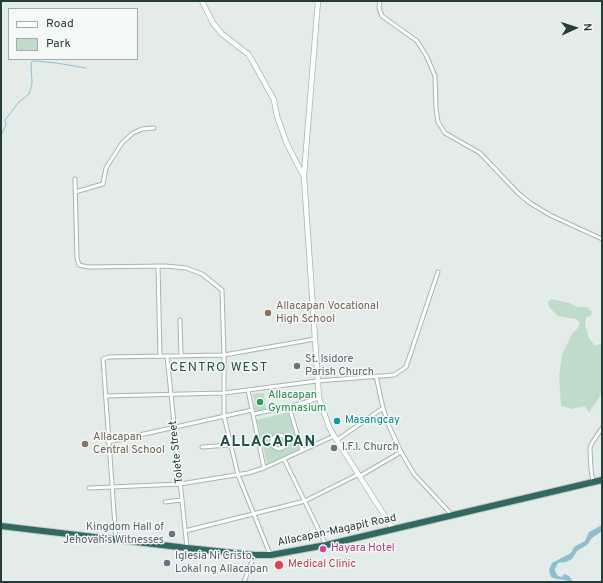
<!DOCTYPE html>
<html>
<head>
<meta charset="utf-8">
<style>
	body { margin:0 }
	#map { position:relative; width:603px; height:583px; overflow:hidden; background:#e4ece9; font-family:Overpass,sans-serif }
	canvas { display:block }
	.frame { position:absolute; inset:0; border:2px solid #243d39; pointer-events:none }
	.legend { position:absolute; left:8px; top:8px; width:130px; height:52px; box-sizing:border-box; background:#f4f9f7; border:1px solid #a1aeab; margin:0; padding:5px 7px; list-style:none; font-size:12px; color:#243d39 }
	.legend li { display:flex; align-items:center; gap:8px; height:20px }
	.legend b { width:20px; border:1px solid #a1aeab }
	.north { position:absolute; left:555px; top:8px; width:40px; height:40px; -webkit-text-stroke:3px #f4f9f7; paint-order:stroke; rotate:87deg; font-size:11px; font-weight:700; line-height:16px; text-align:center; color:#243d39 }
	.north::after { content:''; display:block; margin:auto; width:14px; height:18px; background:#243d39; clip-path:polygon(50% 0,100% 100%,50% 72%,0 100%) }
</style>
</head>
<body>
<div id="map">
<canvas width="603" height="583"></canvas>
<div class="frame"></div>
<ul class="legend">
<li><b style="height:5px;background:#fff"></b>Road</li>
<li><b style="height:11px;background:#bedcc9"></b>Park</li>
</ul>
<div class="north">N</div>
</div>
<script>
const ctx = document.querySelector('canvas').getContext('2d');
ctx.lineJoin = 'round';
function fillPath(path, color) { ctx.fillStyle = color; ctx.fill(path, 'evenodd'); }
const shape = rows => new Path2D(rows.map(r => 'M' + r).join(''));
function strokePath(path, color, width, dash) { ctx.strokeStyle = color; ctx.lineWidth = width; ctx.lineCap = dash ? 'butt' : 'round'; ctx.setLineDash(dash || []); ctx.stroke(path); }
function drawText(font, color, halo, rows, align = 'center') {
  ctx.font = font + ' Overpass,sans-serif'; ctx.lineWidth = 3; ctx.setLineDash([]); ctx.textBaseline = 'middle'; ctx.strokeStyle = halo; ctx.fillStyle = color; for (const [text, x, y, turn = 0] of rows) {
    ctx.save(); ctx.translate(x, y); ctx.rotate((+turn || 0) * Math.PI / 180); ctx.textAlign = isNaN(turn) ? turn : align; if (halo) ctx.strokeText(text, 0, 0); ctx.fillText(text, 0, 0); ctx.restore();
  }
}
fillPath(shape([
	[551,299,569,303,577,307,587,307,592,312,591,316,586,317,585,325,589,338,595,346,601,344,602,345,602,388,600,396,589,413,585,406,572,409,561,406,559,376,562,355,572,334,578,328,580,322,575,319,558,316,549,307,548,302],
	[264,393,266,409,264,409,264,411,257,412,257,410,255,410,253,394],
	[288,412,299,449,269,463,267,463,257,420]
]), '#bedcc9');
fillPath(shape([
	[602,525,602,531,592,538,587,545,577,551,572,559,566,562,558,563,555,569,555,571,558,576,562,577,564,574,567,575,570,577,573,582,568,582,566,580,556,579,551,577,549,570,552,563,571,553,574,547,585,541,589,532]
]), '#8fbece');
strokePath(shape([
	[1,135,6,125,5,120,19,102,29,94,32,84,31,62,35,61,56,63,86,68]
]), '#8fbece', 1);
const street = shape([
	[380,1,379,8,382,16,417,41,427,57,435,76,436,108,438,122,445,133,480,153,518,193,530,203,550,215,602,239],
	[75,179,77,258,79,265,88,267,166,266,186,268,202,274,222,290,224,355,224,416,238,475,270,554],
	[75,192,103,184,106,168,122,143,133,133,142,129,154,128],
	[158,266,160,356],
	[180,320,181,356],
	[167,356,187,548],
	[376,376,383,408,389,426,401,452,414,474,452,515],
	[248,390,264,468],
	[105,396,224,393,317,381,394,375,406,367,438,272],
	[289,407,302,450],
	[253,414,289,407,319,398],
	'272 442a7 7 0 1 1 14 0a7 7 0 1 1-14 0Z',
	[337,440,383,408],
	[108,442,252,410],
	[202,447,230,445],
	[284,459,326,545],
	[360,476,401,452],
	[593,482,591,469,590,448,592,443,602,428],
	[89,488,180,484,248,473,264,468,334,436],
	[165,502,182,500],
	[185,531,305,501,359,474],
	[116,540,103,359,109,357,224,355,315,339],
	[244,582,254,556]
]);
const secondary = shape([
	[202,1,213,23,222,34,248,54,253,62,274,100,277,116,287,144,304,177,319,398,329,427,334,436,393,529],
	[304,175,318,1]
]);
const highway = shape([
	[1,526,187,548,254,555,271,555,326,545,602,480]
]);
strokePath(street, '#a7b4b1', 5);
strokePath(secondary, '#a2b8b2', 6);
strokePath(highway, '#c2c9c8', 8);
strokePath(street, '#fff', 3);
strokePath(secondary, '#fff', 4.5);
strokePath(highway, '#316862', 6);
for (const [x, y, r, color] of [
	[268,313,4,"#8d6e63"],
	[297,366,4,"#6b7280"],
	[260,402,4,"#2e9e5b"],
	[337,421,4,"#0f9aa8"],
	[85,444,4,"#8d6e63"],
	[334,448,4,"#6b7280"],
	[172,534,4,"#6b7280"],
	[323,549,4,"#d1479c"],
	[167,563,4,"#6b7280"],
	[279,565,5,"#e0444e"]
]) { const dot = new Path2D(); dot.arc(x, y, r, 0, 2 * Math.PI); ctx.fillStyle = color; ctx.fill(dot); strokePath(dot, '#f4f9f7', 1.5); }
drawText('11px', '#785e54', '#f4f9f7', [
	["Allacapan Vocational",276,307],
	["High School",276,320],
	["Allacapan",93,438],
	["Central School",93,451]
], 'left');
drawText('11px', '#5b616d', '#f4f9f7', [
	["St. Isidore",305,360],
	["Parish Church",305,373],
	["I.F.I. Church",342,448],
	["Kingdom Hall of",164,528,"right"],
	["Jehovah's Witnesses",164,541,"right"],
	["Iglesia Ni Cristo,",175,557],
	["Lokal ng Allacapan",175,570]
], 'left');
drawText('11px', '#27864d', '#f4f9f7', [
	["Allacapan",268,396],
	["Gymnasium",268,409]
], 'left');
drawText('11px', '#0d838f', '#f4f9f7', [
	["Masangcay",345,421]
], 'left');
drawText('11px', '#243d39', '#f4f9f7', [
	["Tolete Street",177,452,-96],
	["Allacapan-Magapit Road",337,531,-12]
]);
drawText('11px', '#b23c85', '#f4f9f7', [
	["Hayara Hotel",331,549]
], 'left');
drawText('11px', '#be3a42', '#f4f9f7', [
	["Medical Clinic",288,565]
], 'left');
ctx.letterSpacing = '1px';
drawText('13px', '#214e48', '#f4f9f7', [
	["CENTRO WEST",219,368]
]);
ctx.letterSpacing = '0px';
ctx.letterSpacing = '1px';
drawText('bold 15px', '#214e48', '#f4f9f7', [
	["ALLACAPAN",268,443]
]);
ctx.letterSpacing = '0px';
</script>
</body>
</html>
